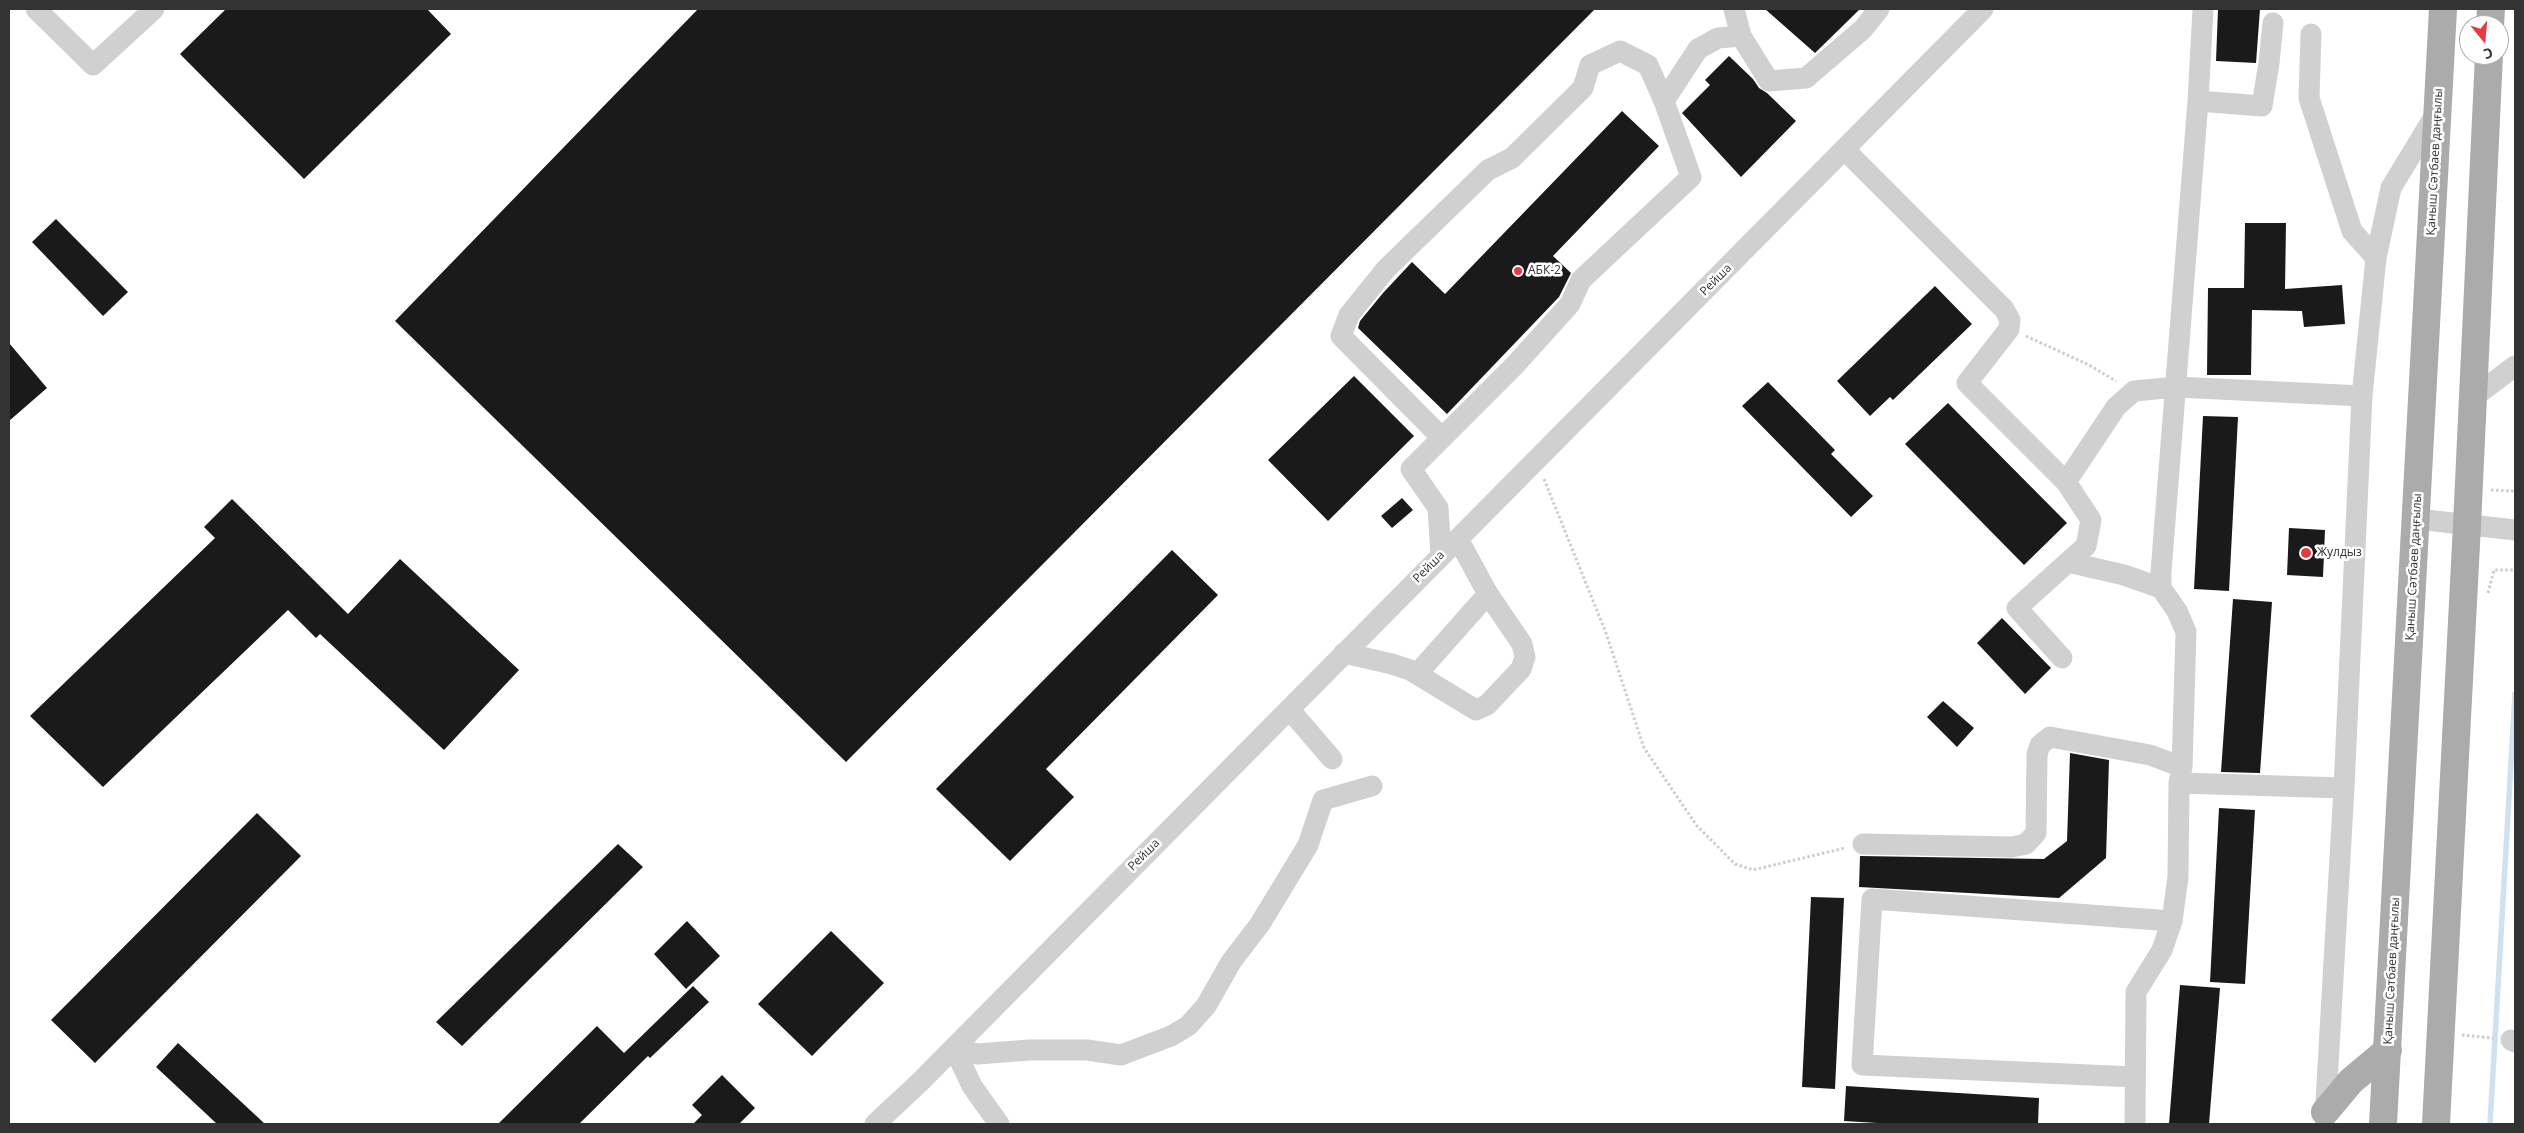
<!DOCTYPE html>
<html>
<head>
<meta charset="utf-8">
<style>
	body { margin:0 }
	#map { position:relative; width:2524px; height:1133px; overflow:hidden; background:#fff; font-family:"Open Sans",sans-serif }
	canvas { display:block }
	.frame { position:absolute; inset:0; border:10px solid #333; pointer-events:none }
	.north { position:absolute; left:2459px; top:15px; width:50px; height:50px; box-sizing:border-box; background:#fff; border:1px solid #adadad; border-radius:50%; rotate:163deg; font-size:14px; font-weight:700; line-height:20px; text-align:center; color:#333 }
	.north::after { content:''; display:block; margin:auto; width:18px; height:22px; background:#e63946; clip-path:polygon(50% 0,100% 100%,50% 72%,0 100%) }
</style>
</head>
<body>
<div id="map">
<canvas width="2524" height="1133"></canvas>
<div class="frame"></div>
<div class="north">С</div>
</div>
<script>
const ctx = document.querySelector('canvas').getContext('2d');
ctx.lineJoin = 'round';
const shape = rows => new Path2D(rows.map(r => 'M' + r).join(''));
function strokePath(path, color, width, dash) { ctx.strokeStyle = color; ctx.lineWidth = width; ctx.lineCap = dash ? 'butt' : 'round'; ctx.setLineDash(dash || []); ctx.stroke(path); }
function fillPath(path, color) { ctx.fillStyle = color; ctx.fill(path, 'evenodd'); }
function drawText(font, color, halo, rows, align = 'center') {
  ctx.font = font + ' "Open Sans",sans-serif'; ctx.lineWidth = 5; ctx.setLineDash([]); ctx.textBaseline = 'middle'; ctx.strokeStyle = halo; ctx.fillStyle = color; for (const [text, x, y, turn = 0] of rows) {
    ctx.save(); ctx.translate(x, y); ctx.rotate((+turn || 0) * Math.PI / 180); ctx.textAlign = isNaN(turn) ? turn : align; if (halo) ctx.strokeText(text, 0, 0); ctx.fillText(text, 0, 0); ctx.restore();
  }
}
strokePath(shape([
	[2490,1124,2515,694]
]), '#cfe2ee', 5.5);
fillPath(shape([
	[226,9,427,9,451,34,304,179,180,54],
	[698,9,1595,9,846,762,395,321],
	[1765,9,1860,9,1815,53],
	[2218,9,2260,9,2256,63,2216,61],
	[1729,56,1753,79,1759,88,1767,93,1796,121,1741,177,1682,113,1710,85,1705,80],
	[1622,111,1659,146,1553,256,1571,273,1559,297,1447,414,1358,328,1360,321,1383,293,1412,262,1445,294],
	[56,219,128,292,103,316,32,242],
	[2245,223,2286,223,2285,289,2342,285,2345,324,2304,327,2302,311,2252,310,2251,375,2207,375,2208,288,2244,288],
	[1935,286,1972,324,1893,400,1890,397,1870,416,1837,381],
	[9,343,47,388,9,421],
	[1354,376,1414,436,1328,521,1268,460],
	[1768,382,1835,450,1831,454,1873,496,1851,517,1742,406],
	[1948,403,2067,523,2024,565,1905,444],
	[2203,416,2238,417,2229,591,2194,589],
	[1402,498,1413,510,1392,528,1381,516],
	[232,499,348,614,400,559,519,670,444,750,320,634,316,638,288,610,103,787,30,716,215,538,204,527],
	[2289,528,2325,530,2323,577,2287,575],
	[1172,550,1218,595,1046,769,1074,797,1010,861,936,789],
	[2233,599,2272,602,2260,773,2221,772],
	[2002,618,2051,668,2025,694,1977,643],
	[1943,701,1974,728,1957,747,1927,717],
	[2070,753,2109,760,2106,858,2059,898,1859,887,1860,856,2044,859,2067,841],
	[2219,808,2255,810,2245,984,2210,982],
	[257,813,301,856,95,1063,51,1020],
	[618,844,643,867,462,1046,436,1022],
	[1811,897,1844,898,1835,1089,1802,1087],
	[687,921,720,956,686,989,654,954],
	[831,931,884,983,812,1056,758,1004],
	[2180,985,2220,988,2209,1124,2169,1124],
	[693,986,709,1002,650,1058,648,1056,579,1124,498,1124,597,1026,624,1053],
	[178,1043,265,1124,217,1124,156,1067],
	[722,1075,755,1108,739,1124,693,1124,702,1115,692,1105],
	[1846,1086,2039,1098,2038,1124,1894,1124,1844,1121]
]), '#1a1a1a');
strokePath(shape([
	[2026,336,2089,365,2116,381],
	[1544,479,1606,633,1644,748,1697,826,1735,864,1753,870,1845,848],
	[2491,490,2515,491],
	[2488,593,2494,570,2515,570],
	[2462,1035,2493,1038]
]), '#cdcdcd', 3, [2.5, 2.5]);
strokePath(shape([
	[36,9,93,65,154,9],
	[1734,9,1741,36,1769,81,1806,78,1863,29,1879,9],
	[2311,34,2309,98,2352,231,2376,258],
	[2198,101,2262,106,2269,63,2273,23],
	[1845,150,2004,309,2010,320,2009,329,1967,383,2066,482,2091,520,2086,546,2068,562],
	[2471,399,2515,366],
	[1442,438,1515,365,1570,304,1581,280,1691,177,1664,101,1698,49,1718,38,1741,36],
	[2066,482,2116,407,2134,391,2177,387,2362,396],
	[2417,519,2515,530],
	[1441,555,1438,508,1411,469,1442,438,1341,336,1349,315,1386,269,1488,170,1512,158,1583,88,1590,65,1620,51,1648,65,1664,101],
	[1344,653,1392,664,1410,670,1476,710,1487,705,1521,669,1525,657,1522,644,1488,594,1458,539],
	[2062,658,2017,608,2068,562,2124,575,2161,588],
	[1417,674,1488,594],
	[1289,709,1332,759],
	[2179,783,2344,788],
	[1863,844,2012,847,2026,844,2036,833,2037,755,2040,745,2050,737,2150,755,2182,767],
	[2511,1040,2515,1042],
	[954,1048,978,1054,1029,1050,1087,1050,1121,1055,1171,1036,1188,1026,1206,1006,1231,962,1260,924,1308,845,1323,800,1372,786],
	[954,1048,972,1086,999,1124],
	[2135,1077,1862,1065,1872,899,2172,921],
	[2325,1118,2344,788,2362,396,2376,258,2391,188,2437,112],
	[875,1124,920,1082,1983,9],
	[2135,1124,2136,992,2162,950,2172,921,2178,877,2179,783,2182,767,2186,632,2177,611,2161,588,2161,572,2198,101,2203,9]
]), '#d0d0d0', 21);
strokePath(shape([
	[2490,25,2491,9],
	[2325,1112,2351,1081,2388,1050],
	[2383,1124,2443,9],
	[2436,1124,2467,525,2489,55]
]), '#ababab', 28);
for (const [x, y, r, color] of [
	[1518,271,5,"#e63946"],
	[2306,553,6,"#e63946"]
]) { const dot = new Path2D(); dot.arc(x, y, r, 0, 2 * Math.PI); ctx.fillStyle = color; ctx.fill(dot); strokePath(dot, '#fff', 2); }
drawText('12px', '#333', '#fff', [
	["Қаныш Сәтбаев даңғылы",2435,162,-87],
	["Рейша",1716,280,-45],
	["Рейша",1429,567,-45],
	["Қаныш Сәтбаев даңғылы",2414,567,-87],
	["Рейша",1144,855,-45],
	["Қаныш Сәтбаев даңғылы",2392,971,-87]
]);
drawText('12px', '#333', '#fff', [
	["АБК-2",1528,271],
	["Жулдыз",2317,553]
], 'left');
</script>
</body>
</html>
